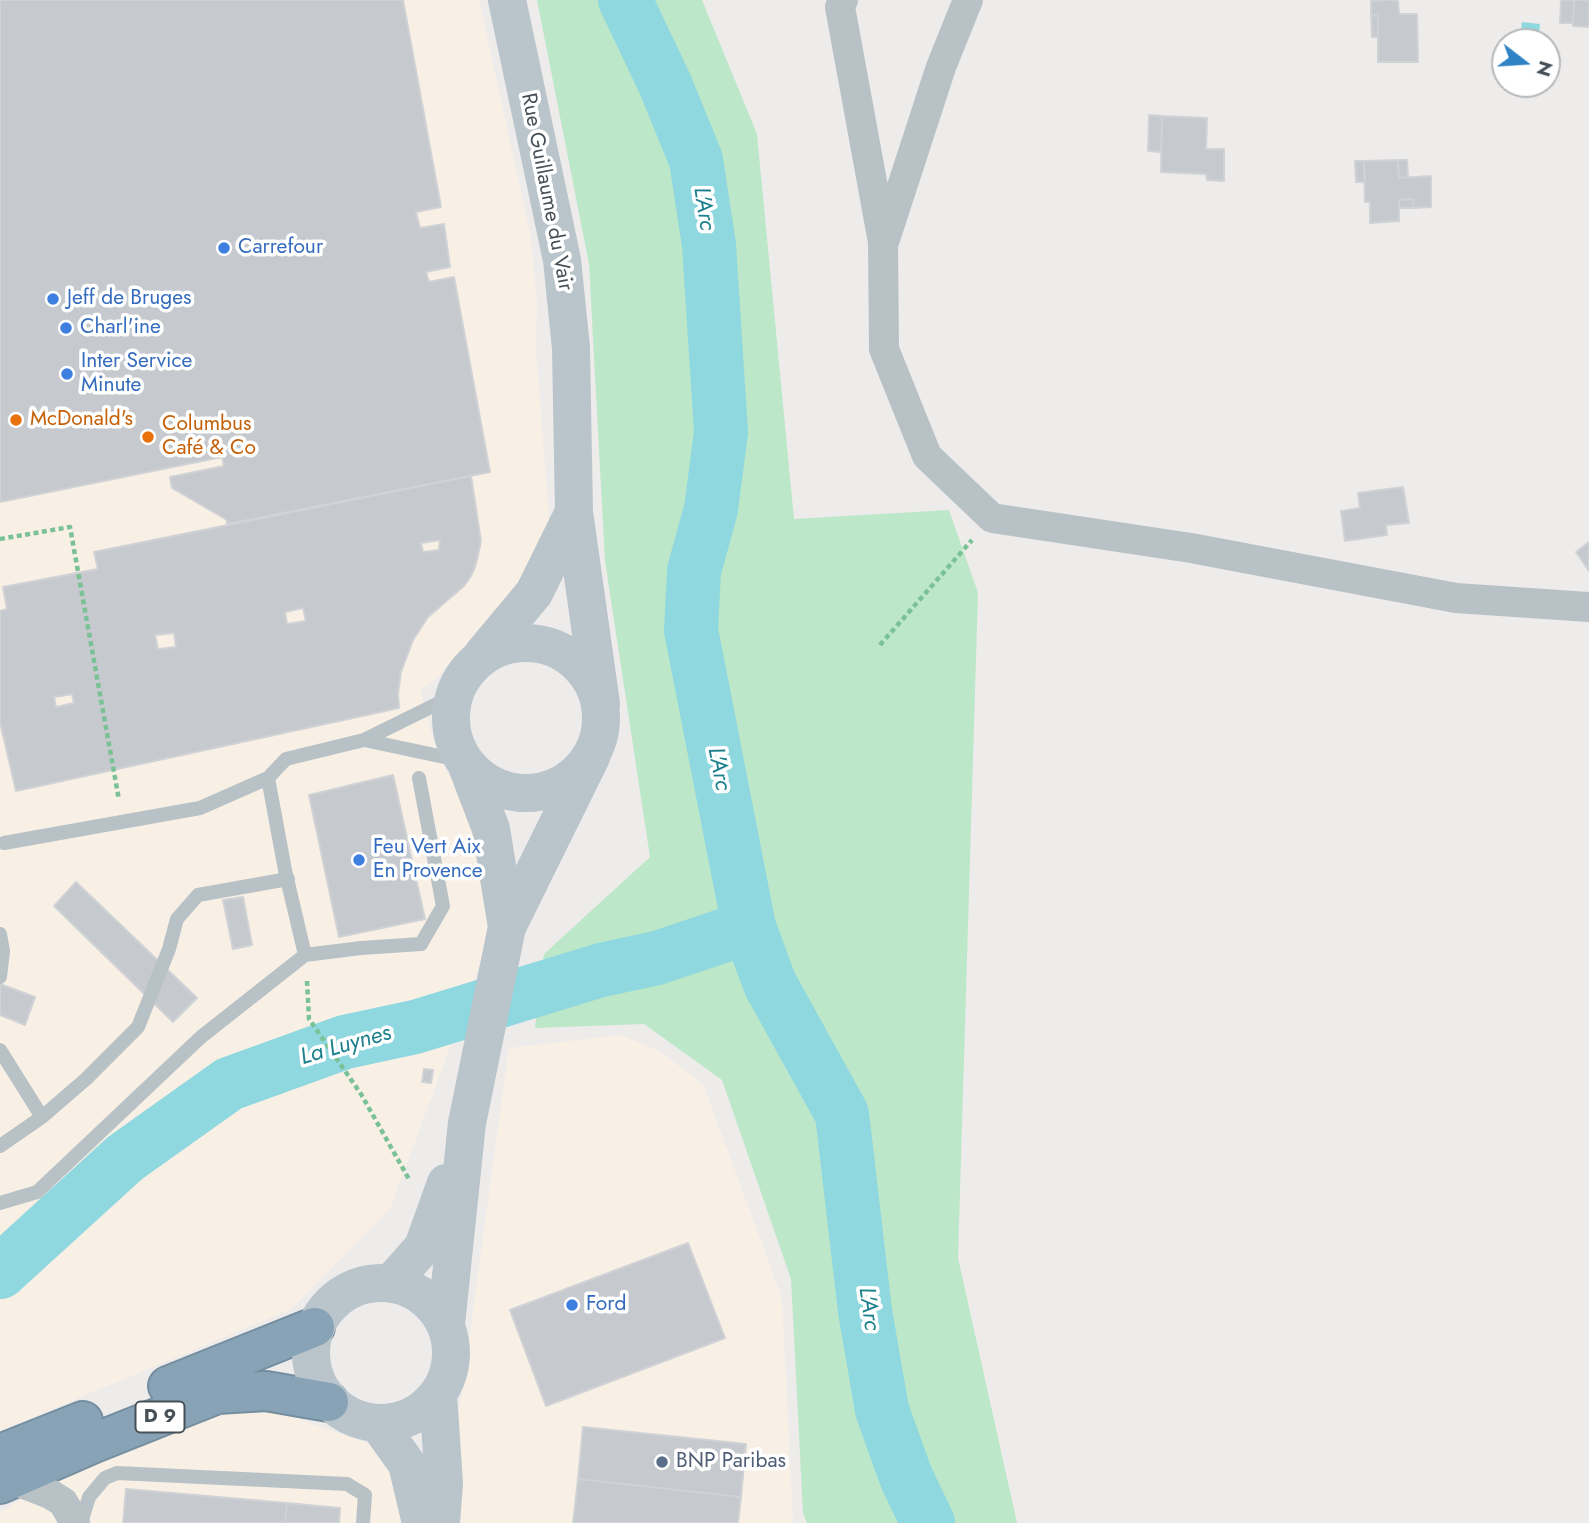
<!DOCTYPE html>
<html>
<head>
<meta charset="utf-8">
<style>
	body { margin:0 }
	#map { position:relative; width:1589px; height:1523px; overflow:hidden; background:#eeebeb; font-family:Jost,sans-serif }
	canvas { display:block }
	.north { position:absolute; left:1491px; top:28px; width:70px; height:70px; box-sizing:border-box; background:#fff; border:2px solid #b5b9bb; border-radius:50%; rotate:107deg; font-size:19px; font-weight:700; line-height:28px; text-align:center; color:#465056 }
	.north::after { content:''; display:block; margin:auto; width:24px; height:32px; background:#2e82c5; clip-path:polygon(50% 0,100% 100%,50% 72%,0 100%) }
</style>
</head>
<body>
<div id="map">
<canvas width="1589" height="1523"></canvas>
<div class="north">N</div>
</div>
<script>
const ctx = document.querySelector('canvas').getContext('2d');
ctx.lineJoin = 'round';
function fillPath(path, color) { ctx.fillStyle = color; ctx.fill(path, 'evenodd'); }
const shape = rows => new Path2D(rows.map(r => 'M' + r).join(''));
function strokePath(path, color, width, dash) { ctx.strokeStyle = color; ctx.lineWidth = width; ctx.lineCap = dash ? 'butt' : 'round'; ctx.setLineDash(dash || []); ctx.stroke(path); }
function drawText(font, color, halo, rows, align = 'center') {
  ctx.font = font + ' Jost,sans-serif'; ctx.lineWidth = 7; ctx.setLineDash([]); ctx.textBaseline = 'middle'; ctx.strokeStyle = halo; ctx.fillStyle = color; for (const [text, x, y, turn = 0] of rows) {
    ctx.save(); ctx.translate(x, y); ctx.rotate((+turn || 0) * Math.PI / 180); ctx.textAlign = isNaN(turn) ? turn : align; if (halo) ctx.strokeText(text, 0, 0); ctx.fillText(text, 0, 0); ctx.restore();
  }
}
fillPath(shape([
	[0,0,479,0,530,234,537,303,536,350,550,529,534,565,438,677,421,690,430,730,447,773,463,790,488,884,487,942,459,1023,390,1209,291,1309,0,1431],
	[621,1035,659,1051,703,1084,782,1298,793,1523,452,1523,457,1428,509,1048],
	[237,1413,287,1413,314,1425,373,1445,407,1494,404,1523,0,1523,0,1513,59,1474,178,1425]
]), '#f8f0e5');
fillPath(shape([
	[537,0,702,0,757,134,794,519,949,510,978,593,958,1258,1017,1523,807,1523,803,1513,791,1279,722,1080,644,1024,535,1028,544,954,650,857,605,561,589,264]
]), '#bde7c9');
fillPath(shape([
	[1522,22,1540,24,1538,42,1520,42]
]), '#90d8df');
strokePath(shape([
	[625,0,665,84,696,160,709,245,721,432,711,509,694,571,691,630,749,927,770,984,842,1114,865,1311,882,1410,906,1477,928,1523],
	[0,1272,125,1158,229,1084,345,1042,415,1027,601,970,657,958,749,927]
]), '#90d8df', 54);
const building = shape([
	[0,0,403,0,441,207,416,212,420,228,444,224,450,267,426,272,429,282,454,277,490,472,227,524,227,520,172,488,170,477,224,466,222,457,0,502,0,0],
	[1384,0,1398,0,1399,14,1417,14,1418,62,1378,62,1378,16,1371,15,1371,1,1384,0],
	[1561,0,1574,0,1573,23,1560,23,1561,0],
	[1574,0,1589,0,1589,27,1573,26,1574,0],
	[1371,15,1378,16,1378,37,1372,37,1371,15],
	[1149,115,1162,116,1161,152,1148,151,1149,115],
	[1162,116,1207,118,1206,149,1224,149,1224,181,1207,180,1206,174,1161,172,1162,116],
	[1398,160,1399,178,1431,176,1431,207,1414,208,1413,199,1399,200,1399,221,1370,223,1370,202,1365,202,1364,161,1398,160],
	[1398,160,1407,160,1408,177,1399,178,1398,160],
	[1355,161,1364,161,1365,182,1356,182,1355,161],
	[1413,199,1414,208,1399,208,1399,200,1413,199],
	[471,476,481,541,476,564,471,576,464,586,428,617,413,640,401,672,398,693,399,708,16,791,0,722,0,611,7,609,3,587,98,569,94,552,471,476],
	[440,540,439,550,423,552,421,543,440,540],
	[303,608,306,621,287,624,285,612,303,608],
	[174,633,176,647,158,649,155,635,174,633],
	[72,694,74,703,56,707,54,697,72,694],
	[1403,487,1409,523,1386,525,1387,535,1345,541,1341,511,1360,508,1358,493,1403,487],
	[1589,542,1589,571,1576,552,1589,542],
	[393,775,425,919,339,937,309,795,393,775],
	[76,882,197,998,173,1022,54,906,76,882],
	[243,897,252,945,233,949,223,900,243,897],
	[0,984,35,997,25,1025,0,1015,0,984],
	[424,1069,433,1070,431,1083,422,1082,424,1069],
	[688,1243,725,1338,546,1406,510,1310,688,1243],
	[583,1427,746,1444,741,1497,578,1479,583,1427],
	[578,1479,741,1497,738,1523,573,1523,578,1479],
	[126,1489,287,1503,285,1523,123,1523,126,1489],
	[287,1503,340,1508,339,1523,285,1523,287,1503]
]);
fillPath(building, '#c6c9ce');
strokePath(building, '#d0d2d6', 2);
const highway = shape([
	[168,1386,315,1327],
	[0,1454,83,1421],
	[0,1484,94,1443,217,1394,266,1391,329,1402]
]);
strokePath(highway, '#748ea0', 42);
strokePath(shape([
	[0,539,70,527,119,800],
	[880,645,972,540],
	[307,981,309,1019,361,1094,410,1181]
]), '#7ac196', 4.5, [5, 3.5]);
strokePath(shape([
	[364,740,463,761],
	[4,843,200,808,268,778,286,759,364,740,453,696],
	[0,934,3,951,0,977],
	[305,955,361,948,421,944,443,906,419,778],
	[0,1050,42,1117],
	[0,1146,42,1117,86,1079,138,1027,169,949,177,919,198,895,288,879],
	[0,1203,37,1192,201,1037,305,955,285,870,268,778],
	[81,1523,89,1497,105,1478,117,1473,347,1484,365,1495,363,1523]
]), '#b8c1c6', 14);
strokePath(shape([
	[843,0,840,7,883,242,884,349,927,456,992,518,1191,548,1456,598,1589,607],
	[885,239,941,67,968,0],
	[11,1479,50,1494,63,1502,75,1523]
]), '#b8c1c6', 30);
strokePath(shape([
	[507,0,562,260,571,348,574,512,601,704],
	'451 718a75 75 0 1 1 150 0a75 75 0 1 1-150 0Z',
	[483,654,534,593,574,512],
	[467,766,491,829,507,927],
	'311 1353a70 70 0 1 1 140 0a70 70 0 1 1-140 0Z',
	[391,1283,423,1247,446,1183],
	[446,1324,467,1123,507,927,591,757],
	[438,1395,444,1483,441,1523],
	[379,1425,407,1464,421,1523]
]), '#b9c4cb', 38);
strokePath(highway, '#88a3b5', 38);
for (const [x, y, r, color] of [
	[224,248,7,"#3f7fe0"],
	[53,299,7,"#3f7fe0"],
	[66,328,7,"#3f7fe0"],
	[67,374,7,"#3f7fe0"],
	[16,420,7,"#e8710a"],
	[148,437,7,"#e8710a"],
	[359,860,7,"#3f7fe0"],
	[572,1305,7,"#3f7fe0"],
	[662,1462,7,"#5c6f8a"]
]) { const dot = new Path2D(); dot.arc(x, y, r, 0, 2 * Math.PI); ctx.fillStyle = color; ctx.fill(dot); strokePath(dot, '#fff', 2.5); }
for (const [x, y, w] of [
	[160,1417,49]
]) { const box = new Path2D(); box.roundRect(x - w / 2, y - 15.5, w, 31, 5); ctx.fillStyle = '#fff'; ctx.fill(box); strokePath(box, '#465056', 2); }
drawText('bold 19px', '#465056', null, [
	["D 9",160,1417]
]);
drawText('21px', '#465056', '#fff', [
	["Rue Guillaume du Vair",546,192,79]
]);
drawText('21px', '#366cbe', '#fff', [
	["Carrefour",238,248],
	["Jeff de Bruges",67,299],
	["Charl'ine",80,328],
	["Inter Service",81,362],
	["Minute",81,386],
	["Feu Vert Aix",373,848],
	["En Provence",373,872],
	["Ford",586,1305]
], 'left');
drawText('21px', '#c56008', '#fff', [
	["McDonald's",30,420],
	["Columbus",162,425],
	["Café & Co",162,449]
], 'left');
drawText('21px', '#4e5e75', '#fff', [
	["BNP Paribas",676,1462]
], 'left');
drawText('italic 23px', '#1c818c', '#fff', [
	["L'Arc",703,209,81],
	["L'Arc",718,769,79],
	["La Luynes",346,1046,-16],
	["L'Arc",868,1309,82]
]);
</script>
</body>
</html>
